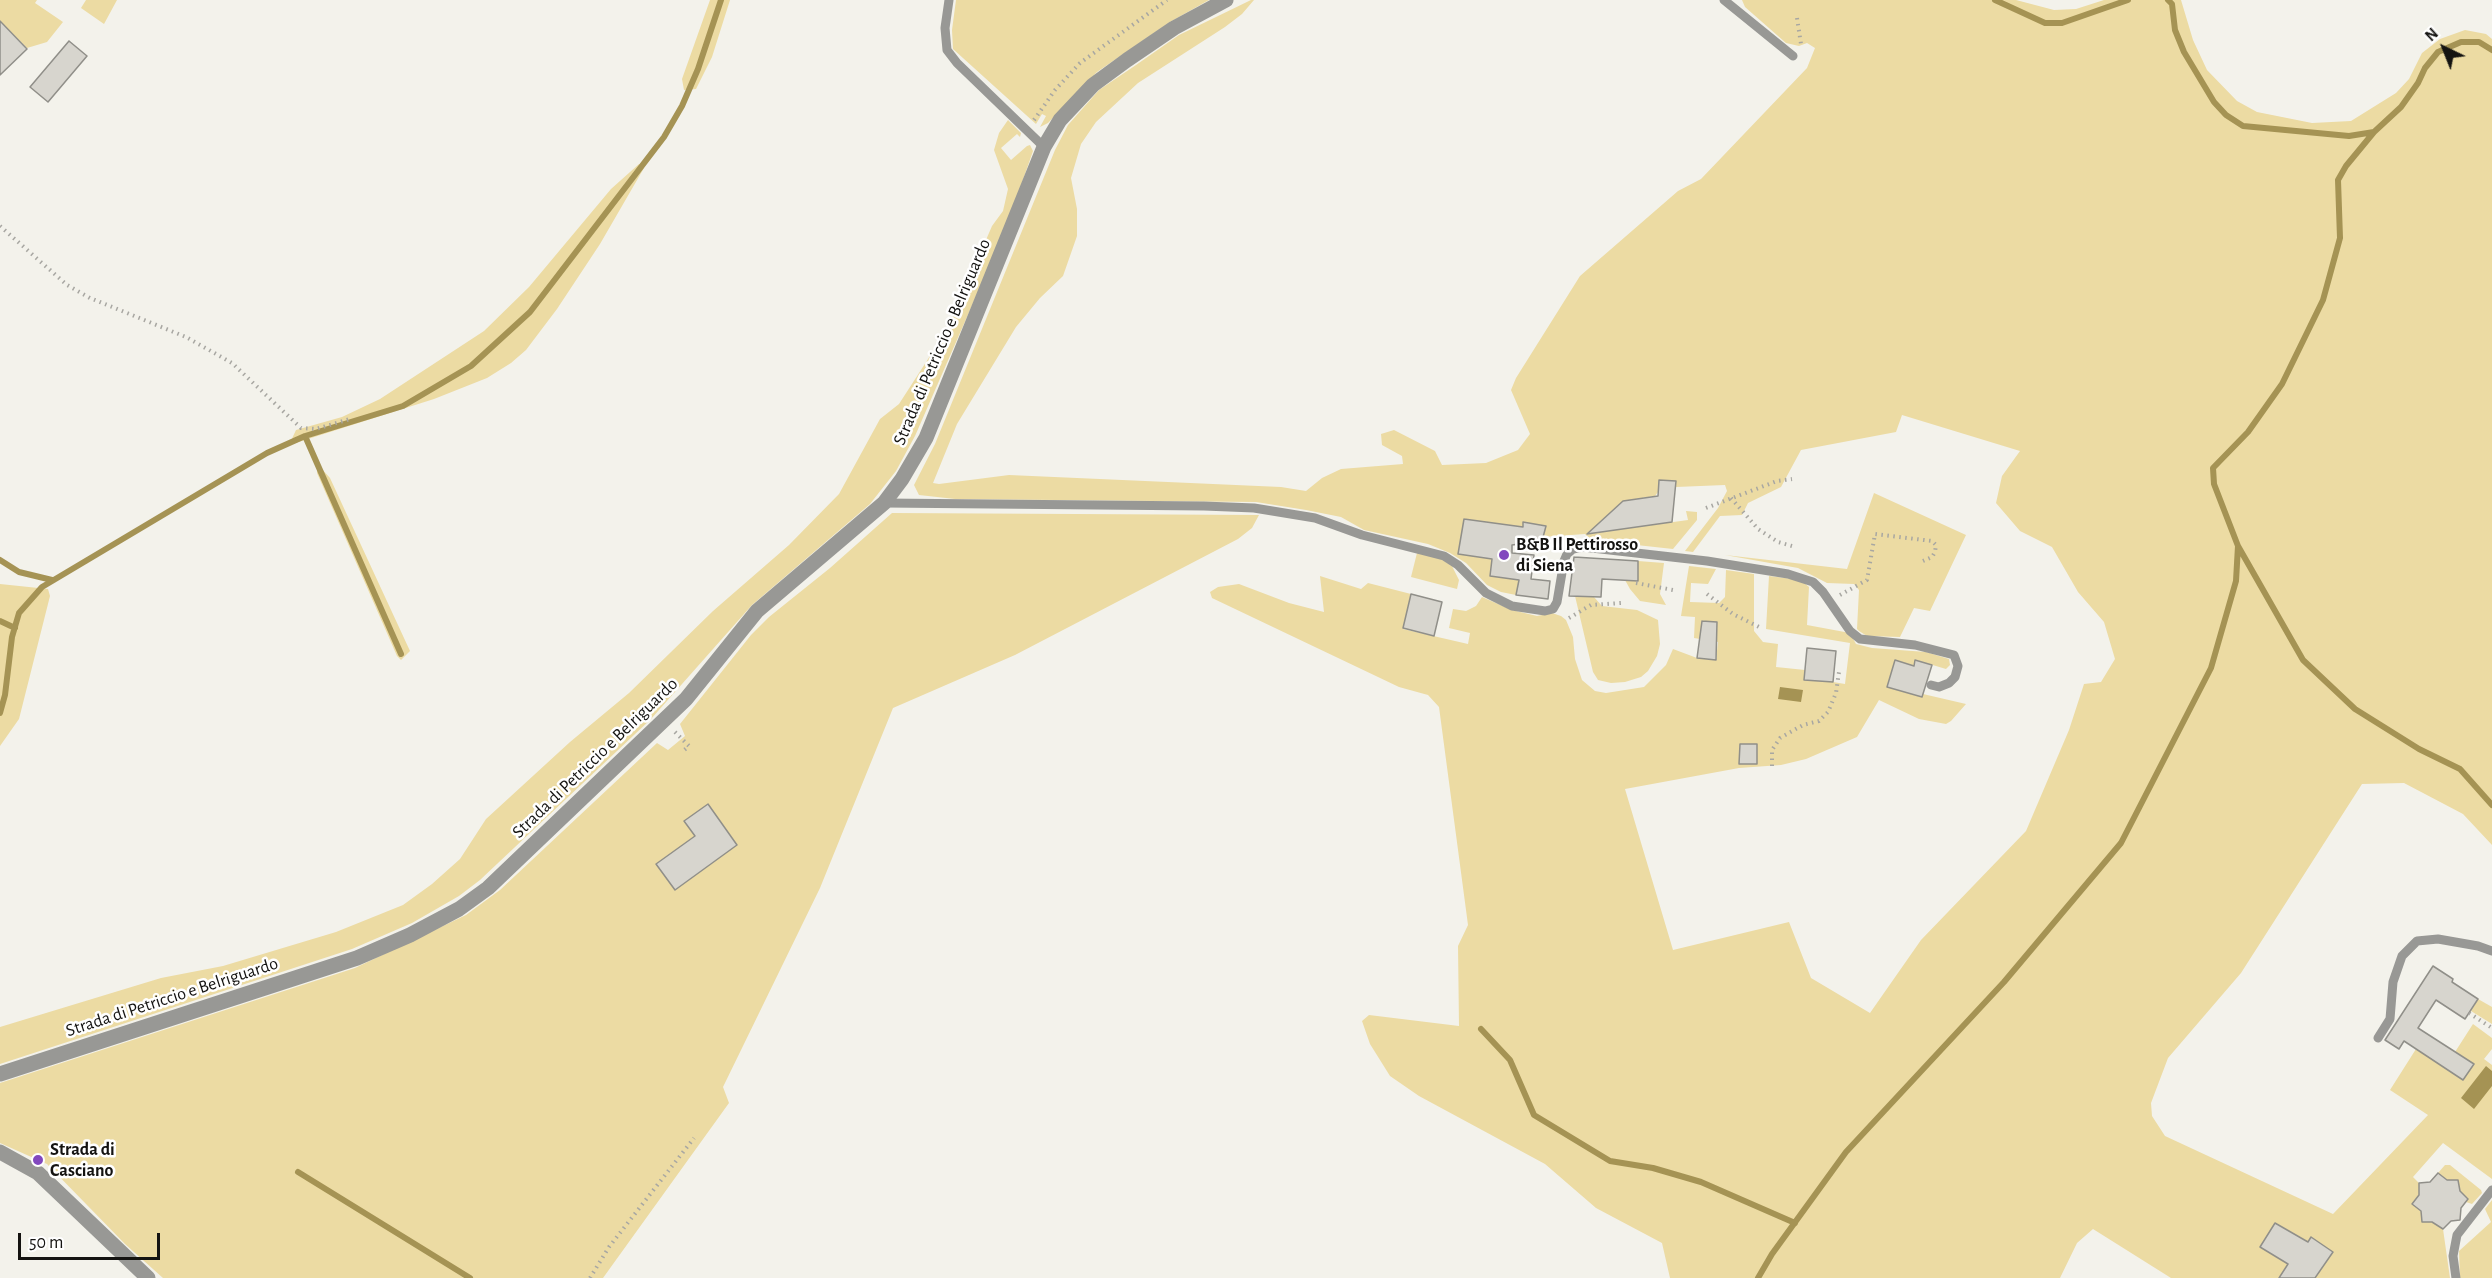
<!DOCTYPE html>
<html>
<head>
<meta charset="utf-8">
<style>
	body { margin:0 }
	#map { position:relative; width:2492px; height:1278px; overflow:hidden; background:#f3f2eb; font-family:"Alegreya Sans",sans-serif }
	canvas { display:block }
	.north { position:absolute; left:2414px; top:18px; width:60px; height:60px; -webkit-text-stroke:4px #fff; paint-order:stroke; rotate:317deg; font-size:16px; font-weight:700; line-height:24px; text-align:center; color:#141311 }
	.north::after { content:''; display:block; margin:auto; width:21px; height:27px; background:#141311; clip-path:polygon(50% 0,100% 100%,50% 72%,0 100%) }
	.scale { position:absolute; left:18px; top:1233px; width:142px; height:27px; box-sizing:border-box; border:3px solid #141311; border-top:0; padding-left:8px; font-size:18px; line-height:21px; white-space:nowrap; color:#141311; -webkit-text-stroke:4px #fff; paint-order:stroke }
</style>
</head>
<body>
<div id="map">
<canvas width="2492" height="1278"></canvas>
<div class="north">N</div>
<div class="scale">50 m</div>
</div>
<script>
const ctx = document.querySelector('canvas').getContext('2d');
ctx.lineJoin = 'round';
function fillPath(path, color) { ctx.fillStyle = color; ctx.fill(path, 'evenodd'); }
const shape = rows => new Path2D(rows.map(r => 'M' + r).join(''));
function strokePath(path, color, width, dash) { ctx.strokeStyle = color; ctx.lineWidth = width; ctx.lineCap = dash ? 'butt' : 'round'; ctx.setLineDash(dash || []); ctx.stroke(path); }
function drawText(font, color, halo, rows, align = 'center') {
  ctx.font = font + ' "Alegreya Sans",sans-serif'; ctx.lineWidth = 5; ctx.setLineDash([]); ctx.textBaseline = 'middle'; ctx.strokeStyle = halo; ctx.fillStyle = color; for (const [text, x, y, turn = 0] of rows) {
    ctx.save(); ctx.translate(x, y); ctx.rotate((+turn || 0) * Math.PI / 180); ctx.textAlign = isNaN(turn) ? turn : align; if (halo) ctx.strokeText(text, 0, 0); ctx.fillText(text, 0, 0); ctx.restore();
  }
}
fillPath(shape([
	[0,0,37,0,35,3,63,22,47,42,27,48,0,21],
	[86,0,117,0,104,24,81,8],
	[710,0,730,0,712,57,696,89,684,90,682,79],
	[956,0,1209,0,1170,22,1097,72,1048,123,1040,127,1046,116,1042,114,1036,124,953,49,952,30],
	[1251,0,1254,0,1242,14,1225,27,1138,83,1096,122,1081,144,1071,178,1077,209,1077,236,1063,276,1040,298,1016,327,957,424,933,483,939,484,1009,475,1281,487,1306,491,1322,478,1341,469,1403,464,1402,456,1382,445,1381,434,1394,430,1435,451,1442,465,1486,463,1518,450,1530,434,1511,390,1516,378,1580,276,1678,191,1701,179,1807,68,1815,48,1807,43,1799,46,1786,43,1745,7,1742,0,2016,0,2054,10,2076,9,2104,0,2181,0,2193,40,2207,70,2237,101,2257,112,2312,123,2351,121,2396,93,2409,79,2422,53,2440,39,2465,30,2486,34,2492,39,2492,845,2463,814,2404,783,2362,784,2241,973,2168,1058,2151,1103,2152,1116,2165,1136,2333,1214,2428,1115,2390,1090,2416,1049,2463,1079,2455,1052,2473,1024,2492,1038,2492,1049,2484,1059,2492,1065,2492,1179,2443,1143,2413,1177,2419,1183,2419,1195,2412,1204,2421,1211,2422,1222,2432,1222,2443,1229,2450,1278,2171,1278,2093,1229,2077,1243,2060,1278,1670,1278,1662,1243,1596,1208,1545,1164,1419,1096,1390,1076,1370,1044,1362,1021,1369,1015,1459,1026,1458,946,1468,925,1439,707,1428,695,1399,687,1212,598,1210,592,1218,587,1239,584,1289,603,1324,612,1320,576,1361,589,1368,583,1411,594,1403,629,1468,644,1470,633,1449,628,1453,609,1466,611,1476,606,1482,597,1512,610,1537,616,1552,613,1561,616,1566,620,1573,637,1575,659,1582,680,1595,691,1606,693,1644,687,1666,665,1673,649,1697,658,1716,660,1718,642,1694,638,1695,617,1681,616,1689,566,1716,569,1708,584,1691,583,1690,602,1719,603,1725,597,1726,570,1754,574,1754,631,1763,642,1778,644,1776,667,1805,670,1833,682,1845,684,1850,643,1766,629,1769,576,1801,580,1809,587,1807,625,1850,633,1856,644,1872,648,1926,652,1949,659,1950,665,1946,669,1916,660,1914,666,1887,687,1921,697,1923,694,1966,704,1951,721,1946,724,1919,719,1879,700,1857,737,1806,759,1781,765,1739,768,1625,789,1673,950,1789,922,1811,978,1870,1013,1921,940,2026,831,2069,730,2084,684,2101,682,2115,659,2104,622,2078,592,2052,547,2020,531,1996,503,2002,476,2020,451,1902,415,1896,432,1801,450,1781,487,1748,503,1742,515,1720,516,1693,552,1685,551,1718,508,1727,491,1725,485,1676,487,1675,481,1659,480,1658,492,1655,496,1623,501,1599,523,1601,532,1688,520,1686,511,1697,512,1697,520,1673,549,1591,540,1585,534,1543,537,1545,526,1524,522,1520,546,1503,543,1504,525,1464,519,1458,554,1492,559,1490,576,1519,580,1516,595,1501,592,1487,585,1466,563,1450,553,1428,544,1364,530,1341,517,1306,510,1256,502,955,499,919,495,914,485,935,444,1055,150,1068,125,1099,90,1136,65,1179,35],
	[1008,120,1021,133,1020,137,1017,134,1001,148,1011,160,1027,146,1030,145,1033,151,1008,223,915,436,896,471,870,504,752,605,651,719,480,880,459,896,412,923,352,949,0,1064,0,1027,161,978,223,966,336,932,403,905,432,884,460,859,486,819,570,742,629,693,713,611,789,545,839,494,880,419,899,404,948,328,992,226,1003,211,1008,189,994,150,999,133],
	[639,164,644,168,600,244,557,309,526,350,511,363,487,378,434,399,289,445,296,430,342,417,380,399,484,331,529,287,611,189],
	[321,468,330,478,410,651,401,660,397,656,317,473,317,470],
	[1874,493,1966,535,1930,611,1914,608,1900,637,1867,636,1859,631,1857,629,1859,590,1854,584,1827,583,1798,568,1725,555,1847,569],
	[892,513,1259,515,1252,528,1238,539,1015,655,893,708,820,888,723,1087,729,1103,603,1278,163,1278,125,1244,47,1164,0,1143,0,1083,355,968,466,915,500,890,657,743,668,750,685,736,680,724,751,635,769,617,830,568],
	[1417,553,1440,558,1452,566,1459,580,1457,589,1411,577],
	[1638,561,1664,563,1660,594,1666,605,1640,601,1630,589,1625,580,1637,580],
	[0,584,48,589,50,596,19,719,0,746],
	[1575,596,1594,597,1602,606,1637,610,1658,620,1660,644,1657,656,1648,671,1641,677,1625,682,1611,683,1598,680,1593,672],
	[2478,999,2492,1007,2492,1024,2471,1011],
	[2445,1165,2450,1165,2481,1190,2482,1193,2472,1204,2466,1202,2468,1198,2438,1173],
	[2492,1200,2492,1278,2460,1278,2459,1251,2491,1222,2485,1209]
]), '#ecdba3');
fillPath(shape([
	[1780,687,1803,690,1801,702,1778,699],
	[2486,1066,2492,1071,2492,1086,2474,1109,2461,1098]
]), '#a59354');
strokePath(shape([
	[1995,0,2045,23,2062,23,2128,0],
	[2168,0,2172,4,2175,30,2184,52,2214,102,2226,115,2243,126,2349,136,2374,132,2401,107,2418,83,2425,68,2438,52,2461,42,2479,42,2492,50],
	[305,436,401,654],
	[2238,546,2303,660,2355,709,2419,749,2460,769,2492,805],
	[0,560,19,572,52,580],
	[0,621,15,628],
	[0,713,5,695,12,637,19,613,42,587,267,453,305,436,403,406,471,366,530,312,664,137,682,106,698,69,721,0],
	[1481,1029,1510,1060,1534,1115,1610,1161,1653,1168,1701,1182,1795,1223],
	[298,1172,470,1278],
	[1758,1278,1772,1254,1846,1152,2004,982,2121,843,2211,668,2236,581,2238,546,2214,484,2213,468,2248,432,2282,384,2323,300,2340,238,2338,180,2346,166,2374,132]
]), '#a59354', 6);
const building = shape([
	[0,21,27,49,0,75,0,21],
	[69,41,87,56,48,102,30,87,69,41],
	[1659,480,1676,481,1672,522,1587,534,1623,501,1658,496,1659,480],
	[1464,519,1523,527,1523,522,1546,526,1542,541,1512,545,1512,553,1534,555,1531,579,1550,581,1548,599,1516,595,1519,580,1490,576,1492,559,1458,554,1464,519],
	[1574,557,1638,561,1638,581,1602,579,1601,597,1569,596,1574,557],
	[1411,594,1442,602,1434,636,1403,628,1411,594],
	[1702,621,1717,622,1716,660,1697,658,1702,621],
	[1807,648,1836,651,1833,682,1804,680,1807,648],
	[1895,660,1914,666,1915,660,1932,665,1922,697,1887,687,1895,660],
	[1740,744,1757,744,1757,764,1739,764,1740,744],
	[708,804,737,845,675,890,656,864,695,836,684,821,708,804],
	[2433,966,2453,979,2452,982,2478,999,2465,1019,2436,1000,2418,1028,2474,1064,2463,1080,2404,1041,2399,1049,2385,1040,2433,966],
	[2438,1173,2447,1180,2458,1180,2460,1191,2468,1199,2461,1208,2460,1220,2451,1221,2443,1229,2432,1222,2422,1222,2421,1211,2412,1204,2419,1195,2419,1183,2430,1182,2438,1173],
	[2275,1223,2308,1242,2311,1237,2333,1252,2315,1278,2279,1278,2288,1264,2260,1247,2275,1223]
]);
fillPath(building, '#d7d5ce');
strokePath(building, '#908f89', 1.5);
strokePath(shape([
	[1797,18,1801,44],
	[1034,120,1055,90,1080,63,1167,0],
	[0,226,67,285,90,298,186,337,232,363,301,428,316,429,350,419],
	[1731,498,1758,529,1778,542,1792,546],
	[1706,508,1777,481,1792,479],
	[1636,583,1673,590],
	[1707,594,1733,614,1759,627],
	[1840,595,1867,580,1875,534,1932,541,1936,545,1935,552,1932,557,1923,561],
	[1569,618,1591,605,1621,603],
	[675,732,689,746,683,751],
	[1772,766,1772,750,1780,738,1803,725,1819,721,1828,712,1836,693,1839,672],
	[2469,1013,2492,1028],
	[590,1278,609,1247,694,1138]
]), '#a8a7a2', 4, [1.5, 4.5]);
strokePath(shape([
	[949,0,945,28,947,50,957,63,1044,147],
	[1724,0,1793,56],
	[884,503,1204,506,1254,508,1315,518,1362,535,1444,556,1458,565,1486,593,1512,606,1545,611,1553,609,1557,602,1564,561,1567,554,1573,549,1583,547,1707,561,1788,574,1813,582,1823,592,1850,631,1860,639,1915,645,1954,655,1958,666,1955,677,1949,683,1939,687,1931,685],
	[2378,1038,2390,1019,2393,982,2402,956,2417,941,2438,939,2478,946,2492,951],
	[2456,1278,2453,1256,2457,1235,2492,1190]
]), '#989895', 9);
strokePath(shape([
	[0,1074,357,958,410,935,459,909,488,888,686,699,757,611,884,503,902,479,926,438,1044,147,1060,120,1093,85,1127,60,1174,28,1226,0],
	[0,1152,38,1173,148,1278]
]), '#989895', 15);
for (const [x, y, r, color] of [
	[1504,555,6,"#8248be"],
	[38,1160,6,"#8248be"]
]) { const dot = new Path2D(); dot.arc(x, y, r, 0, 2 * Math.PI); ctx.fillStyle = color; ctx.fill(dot); strokePath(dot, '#fff', 2); }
drawText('18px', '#141311', '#fff', [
	["Strada di Petriccio e Belriguardo",942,342,-67],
	["Strada di Petriccio e Belriguardo",595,758,-44],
	["Strada di Petriccio e Belriguardo",172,997,-18]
]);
drawText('bold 18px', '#141311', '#fff', [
	["B&B Il Pettirosso",1516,545],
	["di Siena",1516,566],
	["Strada di",50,1150],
	["Casciano",50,1171]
], 'left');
</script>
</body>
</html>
